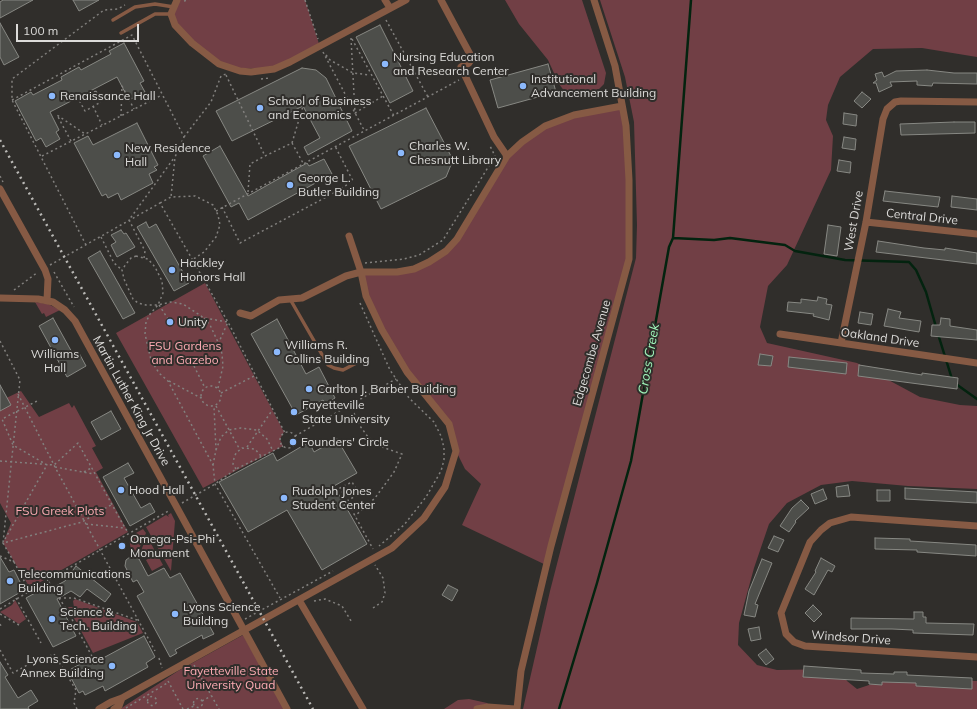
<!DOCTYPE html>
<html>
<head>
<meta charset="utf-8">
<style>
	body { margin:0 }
	#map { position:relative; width:977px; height:709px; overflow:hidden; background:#302e2b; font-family:Mulish,sans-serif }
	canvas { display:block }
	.scale { position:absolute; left:16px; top:24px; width:123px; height:18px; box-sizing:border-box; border:2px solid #dcdbd9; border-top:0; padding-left:5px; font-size:12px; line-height:14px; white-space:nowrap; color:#dcdbd9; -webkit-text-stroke:3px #302e2b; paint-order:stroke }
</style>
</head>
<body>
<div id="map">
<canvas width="977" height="709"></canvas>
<div class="scale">100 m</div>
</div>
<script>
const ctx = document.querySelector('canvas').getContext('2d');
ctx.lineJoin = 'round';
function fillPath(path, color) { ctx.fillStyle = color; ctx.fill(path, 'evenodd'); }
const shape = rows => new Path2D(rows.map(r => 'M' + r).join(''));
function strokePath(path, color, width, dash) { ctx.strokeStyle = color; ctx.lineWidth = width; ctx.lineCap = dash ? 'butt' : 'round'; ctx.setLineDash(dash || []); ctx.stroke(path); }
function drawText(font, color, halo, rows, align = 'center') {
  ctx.font = font + ' Mulish,sans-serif'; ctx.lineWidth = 4; ctx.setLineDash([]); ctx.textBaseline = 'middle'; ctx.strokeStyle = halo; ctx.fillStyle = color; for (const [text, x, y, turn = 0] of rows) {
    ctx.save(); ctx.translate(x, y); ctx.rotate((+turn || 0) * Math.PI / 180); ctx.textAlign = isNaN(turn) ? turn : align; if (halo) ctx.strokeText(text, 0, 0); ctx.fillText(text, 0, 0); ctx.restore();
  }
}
fillPath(shape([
	[176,0,305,0,320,47,274,69,230,68,192,43,171,14],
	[505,0,582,0,606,73,604,84,598,90,573,95,565,92,559,84,548,60,519,24],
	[600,0,977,0,977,57,922,48,873,49,840,77,828,105,826,120,833,136,831,170,787,265,768,286,760,327,767,343,857,363,920,397,960,405,977,406,977,489,908,486,852,481,821,485,787,503,769,524,754,568,739,623,738,645,757,665,777,670,839,669,847,681,857,689,878,682,911,679,977,681,977,709,523,709,550,591,636,258,637,225,634,122,625,77],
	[622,106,627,148,629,259,546,565,462,525,481,484,465,469,456,451,449,424,405,369,366,296,361,272,397,272,426,264,446,251,511,153,537,131,570,116],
	[205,283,284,432,280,439,283,446,203,488,116,333],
	[35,302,48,304,60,310,46,317,44,313,42,314],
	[21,391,39,417,69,403,72,408,74,405,96,446,92,448,103,468,96,472,128,532,30,588,3,543,11,523,0,503,0,401],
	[171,513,175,521,171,571,146,527,166,515,169,517,168,515],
	[143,529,146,533,138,551,131,551,129,537],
	[147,536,155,551,145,558,140,553],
	[157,554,163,565,152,571,146,560],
	[75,599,137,622,143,633,93,653,68,607,74,607,73,601],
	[15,600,26,619,19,624,0,612,12,605],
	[243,635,285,709,120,709,178,671],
	[469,699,487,703,493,709,444,709,458,700]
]), '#713f45');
strokePath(shape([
	[673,238,714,240,730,238,785,245,795,251,845,260,909,262,916,270,926,292,936,327],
	[938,334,952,379],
	[956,384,977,399],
	[559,709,597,583,631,461,669,247,673,238,691,0]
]), '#03230f', 2.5);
const building = shape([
	[3,0,33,0,0,18,0,2,3,0],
	[73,0,99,0,79,11,73,0],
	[0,23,19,57,4,65,0,57,0,23],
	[380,25,413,91,390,103,356,37,380,25],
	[124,43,144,81,140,83,145,92,129,100,117,77,50,112,59,130,56,132,60,139,46,147,41,138,36,141,15,101,31,92,33,95,62,80,61,77,79,67,81,70,111,54,109,51,124,43],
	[548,64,556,92,498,108,490,80,548,64],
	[302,68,316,70,326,78,352,131,308,155,304,147,320,138,303,106,232,141,216,111,302,68],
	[927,70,954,73,977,73,977,84,933,83,932,86,917,85,917,81,890,82,892,86,879,92,876,83,873,83,877,80,875,74,882,72,884,77,896,71,927,70],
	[862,92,871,99,862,108,854,101,862,92],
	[426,108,453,160,446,177,381,209,349,146,426,108],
	[844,113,857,115,856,126,843,124,844,113],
	[954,122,975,122,975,133,901,135,900,124,954,122],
	[137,123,158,165,154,167,157,170,149,174,153,183,121,200,118,193,108,198,106,194,102,196,74,143,88,136,93,145,137,123],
	[844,137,856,139,855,150,842,148,844,137],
	[220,146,248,196,307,163,309,166,324,159,332,174,248,220,239,203,231,207,203,156,220,146],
	[839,160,851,162,850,173,837,171,839,160],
	[885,191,940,197,938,207,883,201,885,191],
	[952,196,977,199,977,210,951,207,952,196],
	[146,222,149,228,156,224,189,283,174,291,137,227,146,222],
	[828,225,841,227,837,256,824,254,828,225],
	[121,230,124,234,126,233,135,247,117,257,111,245,116,242,111,235,121,230],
	[878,241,924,248,945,250,945,248,977,253,977,264,876,252,878,241],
	[100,251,135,313,123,319,88,258,100,251],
	[818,297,827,299,826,304,832,305,829,320,813,316,814,314,787,311,788,302,801,303,801,299,817,301,818,297],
	[888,309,901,312,899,318,921,321,919,332,884,326,888,309],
	[860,312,873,314,871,325,858,323,860,312],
	[53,318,74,356,79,353,86,366,67,377,39,326,53,318],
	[941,318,950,319,950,326,977,330,977,340,931,336,932,325,940,325,941,318],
	[277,319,306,374,319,367,335,398,326,404,323,400,296,415,251,334,277,319],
	[760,354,773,356,771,366,758,365,760,354],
	[789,357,847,363,846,374,788,367,789,357],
	[859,365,922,375,922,373,958,378,957,389,858,376,859,365],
	[0,385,11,405,0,411,0,385],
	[111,411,121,429,101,440,91,422,111,411],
	[337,439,357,473,334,486,367,544,322,570,287,510,248,532,219,482,273,453,277,461,309,442,314,452,337,439],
	[128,463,134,473,124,478,141,508,150,503,155,512,130,526,103,477,128,463],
	[848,485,850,496,837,497,836,487,848,485],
	[905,488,977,492,977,503,905,499,905,488],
	[823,489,827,499,815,504,811,494,823,489],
	[877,490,890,490,890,501,877,501,877,490],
	[801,500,809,508,795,521,796,522,789,532,780,526,792,508,801,500],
	[774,536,784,540,778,552,768,548,774,536],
	[875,538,910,539,910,541,976,545,976,556,917,552,917,550,875,549,875,538],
	[0,557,9,572,14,570,24,590,0,604,0,557],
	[130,557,135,557,139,559,148,576,164,568,170,578,180,573,214,634,203,639,202,635,175,650,177,653,170,657,137,596,144,592,137,580,133,582,125,566,126,560,130,557],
	[821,558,835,566,832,572,828,570,814,595,805,589,816,572,815,571,821,558],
	[762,559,772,563,755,604,758,605,755,617,744,615,749,591,762,559],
	[76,566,111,594,105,602,87,589,80,597,71,591,57,599,76,636,53,647,26,598,48,586,50,589,65,581,76,566],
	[448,585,458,590,452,601,442,595,448,585],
	[813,605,822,614,814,622,805,613,813,605],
	[914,612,923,612,923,617,926,617,926,623,974,624,973,635,913,633,913,630,892,629,851,629,851,618,914,619,914,612],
	[759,627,761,639,751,641,748,629,759,627],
	[144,636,155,657,146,663,148,667,105,691,103,686,85,695,83,691,79,693,70,676,73,674,71,669,90,659,92,664,144,636],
	[766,649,774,659,766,665,758,655,766,649],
	[0,662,8,675,5,677,18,698,31,690,38,701,28,707,29,709,0,709,0,662],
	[804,666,861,670,861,673,894,674,894,672,907,672,907,675,972,678,972,689,916,686,916,683,882,682,882,685,869,684,869,681,803,677,804,666]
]);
fillPath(building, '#4d4e4a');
strokePath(building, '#878883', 1);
strokePath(shape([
	[305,0,318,39],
	[184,1,189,0],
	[386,20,428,97],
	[351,38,355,113,383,96],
	[352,39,394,116],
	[323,52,364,130],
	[326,55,330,60,353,73,370,75],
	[226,75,265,156],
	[261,79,269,78],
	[96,91,101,102,85,111,79,100,96,91],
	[12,100,132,35,184,137,175,157,171,197],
	[93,106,102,125],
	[121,116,122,86,134,109],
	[184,137,211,102,221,76,226,74],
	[71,141,57,115,85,134],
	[292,143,303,106],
	[42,156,162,95],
	[0,176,3,182],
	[248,192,250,164,265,156,292,143,303,163],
	[160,203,171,197,195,196,213,205,218,215,220,225,216,237,204,252,192,260],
	[222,207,240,243,332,194,353,181,335,146],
	[216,211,459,80],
	[101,237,114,263,122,270],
	[86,245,12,100,12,79,104,10,118,9,125,5],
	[136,256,148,259,155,267,162,281,163,293,158,305,146,305,138,303,133,299,124,279,122,270,126,264,131,258,136,256],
	[144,258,145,251,129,220,174,158],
	[365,263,404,259,419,255,443,240,495,156,490,146],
	[50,265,160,203,228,322,285,433],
	[54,272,74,307],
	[14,290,38,272],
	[360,303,390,370,409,398,434,422,441,436,444,448,444,460,441,471,426,497,404,525,379,546],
	[159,305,170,322],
	[204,318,210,325,218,342],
	[0,341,20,380,3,543],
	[194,366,205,388],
	[169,381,201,398],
	'201 396a10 10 0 1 1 20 0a10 10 0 1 1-20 0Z',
	[218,388,223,366,222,354,219,342,228,322,204,318,183,304,171,302,158,305,150,314,146,322,145,334,151,360,159,373,168,381,213,465,215,484,280,598],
	[221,393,256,375],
	[18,394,55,467,155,651],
	[216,406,240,450],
	[347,406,353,411,360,426,368,437,379,446,402,454,394,472,375,498,355,516],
	'280 440a8 8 0 1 1 16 0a8 8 0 1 1-16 0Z',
	[295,436,396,379],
	[247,447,273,409],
	[216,450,221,437,229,430,241,428,257,430,267,439,273,451],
	[0,461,54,465,78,443,125,528,128,532],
	[213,465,216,450,214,407],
	[55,467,94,474],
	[236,469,233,464,234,458,236,453,242,448,255,449,261,456],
	[84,472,91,468],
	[347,501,359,494,352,482,340,488,347,501,373,549],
	[182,503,215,484,236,469,283,446],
	[86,524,124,528],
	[5,539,47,465,13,445,2,419,39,400],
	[0,556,14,562,29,590],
	[14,562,3,543,82,522,111,505],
	[52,588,48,580,170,510],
	[16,598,41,643],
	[59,598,74,598,137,620],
	[59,598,67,610,95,662],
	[314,601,325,599,342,606,351,621],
	[373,608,382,602,385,593,383,578,375,565],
	[0,609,48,580],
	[0,614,19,625],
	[245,619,333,571],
	[0,624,1,626],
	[0,650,13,673,29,664],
	[45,658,54,654,76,690,74,703,77,709],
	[159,658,162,668],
	[194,665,219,709],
	[168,681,183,709],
	'147.5 701a4.5 4.5 0 1 1 9 0a4.5 4.5 0 1 1-9 0Z',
	'193.5 703a4.5 4.5 0 1 1 9 0a4.5 4.5 0 1 1-9 0Z',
	[202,701,211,696],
	[126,708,169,682],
	[187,709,194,706]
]), '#82807e', 1.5, [2, 3]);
strokePath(shape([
	[113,20,135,7,155,4,174,7],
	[121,33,155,14,171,14],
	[290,299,328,365,334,368,343,370,364,359]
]), '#865a44', 3.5);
strokePath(shape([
	[177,0,171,14,175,25,192,43,219,64,240,71,251,72,274,69,290,62,406,0],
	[385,0,390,8],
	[441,0,472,58,469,63,461,67,494,137,507,156],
	[0,189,45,270,48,279,47,300],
	[866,222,977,234],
	[0,298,38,299,53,302,65,310,75,321,287,709],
	[240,313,251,316,279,300,302,298,346,276,361,272,397,272,414,269,429,262,446,251,457,239,507,156,522,142,545,126,574,115,622,106],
	[780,334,977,363],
	[841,343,866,222,883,119,887,109,895,102,901,101,977,102],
	[977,526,851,517,830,523,821,530,810,542,781,613,786,634,794,642,805,646,977,657],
	[299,600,363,709],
	[99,709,111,702,122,698,392,548,424,518,445,487,456,451,449,424,407,372,382,330,366,296,361,272,349,236],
	[114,709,119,706,122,698],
	[477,709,488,707,515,709],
	[517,709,521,671,551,546,629,259,629,180,626,126,615,66,594,0]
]), '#865a44', 7);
strokePath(shape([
	[0,140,313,709]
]), '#bab9b6', 2.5, [2, 4]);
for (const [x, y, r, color] of [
	[385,64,4,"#8cb9fc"],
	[523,86,4,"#8cb9fc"],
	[52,96,4,"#8cb9fc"],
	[260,108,4,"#8cb9fc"],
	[401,153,4,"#8cb9fc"],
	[117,155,4,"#8cb9fc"],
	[290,185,4,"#8cb9fc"],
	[172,270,4,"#8cb9fc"],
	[170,322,4,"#8cb9fc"],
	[55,340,4,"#8cb9fc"],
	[277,352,4,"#8cb9fc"],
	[309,389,4,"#8cb9fc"],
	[294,412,4,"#8cb9fc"],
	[293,442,4,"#8cb9fc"],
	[121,490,4,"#8cb9fc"],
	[284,498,4,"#8cb9fc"],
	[122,546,4,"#8cb9fc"],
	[10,581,4,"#8cb9fc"],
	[175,614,4,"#8cb9fc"],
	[52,619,4,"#8cb9fc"],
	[112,666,4,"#8cb9fc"]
]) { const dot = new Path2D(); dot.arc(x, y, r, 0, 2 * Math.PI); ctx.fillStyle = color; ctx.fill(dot); strokePath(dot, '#302e2b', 1.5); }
drawText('12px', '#dcdbd9', '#302e2b', [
	["Nursing Education",393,57],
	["and Research Center",393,71],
	["Institutional",531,79],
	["Advancement Building",531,93],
	["Renaissance Hall",60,96],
	["School of Business",268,101],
	["and Economics",268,115],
	["Charles W.",409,146],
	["Chesnutt Library",409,160],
	["New Residence",125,148],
	["Hall",125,162],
	["George L.",298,178],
	["Butler Building",298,192],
	["Hackley",180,263],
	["Honors Hall",180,277],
	["Unity",178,322],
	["Williams R.",285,345],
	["Collins Building",285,359],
	["Williams",55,354,"center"],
	["Hall",55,368,"center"],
	["Carlton J. Barber Building",317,389],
	["Fayetteville",302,405],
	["State University",302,419],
	["Founders' Circle",301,442],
	["Hood Hall",129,490],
	["Rudolph Jones",292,491],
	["Student Center",292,505],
	["Omega-Psi-Phi",130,539],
	["Monument",130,553],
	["Telecommunications",18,574],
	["Building",18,588],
	["Lyons Science",183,607],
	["Building",183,621],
	["Science &",60,612],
	["Tech. Building",60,626],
	["Lyons Science",104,659,"right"],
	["Annex Building",104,673,"right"]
], 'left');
drawText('12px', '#dcdbd9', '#302e2b', [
	["Central Drive",922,217,6],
	["West Drive",854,221,-80],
	["Oakland Drive",880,338,8],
	["Edgecombe Avenue",592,353,-74],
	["Martin Luther King Jr Drive",131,401,61],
	["Windsor Drive",851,638,4]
]);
drawText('12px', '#fdabb3', '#302e2b', [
	["FSU Gardens",185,346],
	["and Gazebo",185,360],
	["FSU Greek Plots",60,511],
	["Fayetteville State",231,671],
	["University Quad",231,685]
]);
drawText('italic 13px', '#a0f8bb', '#302e2b', [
	["Cross Creek",649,359,-80]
]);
</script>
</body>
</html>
